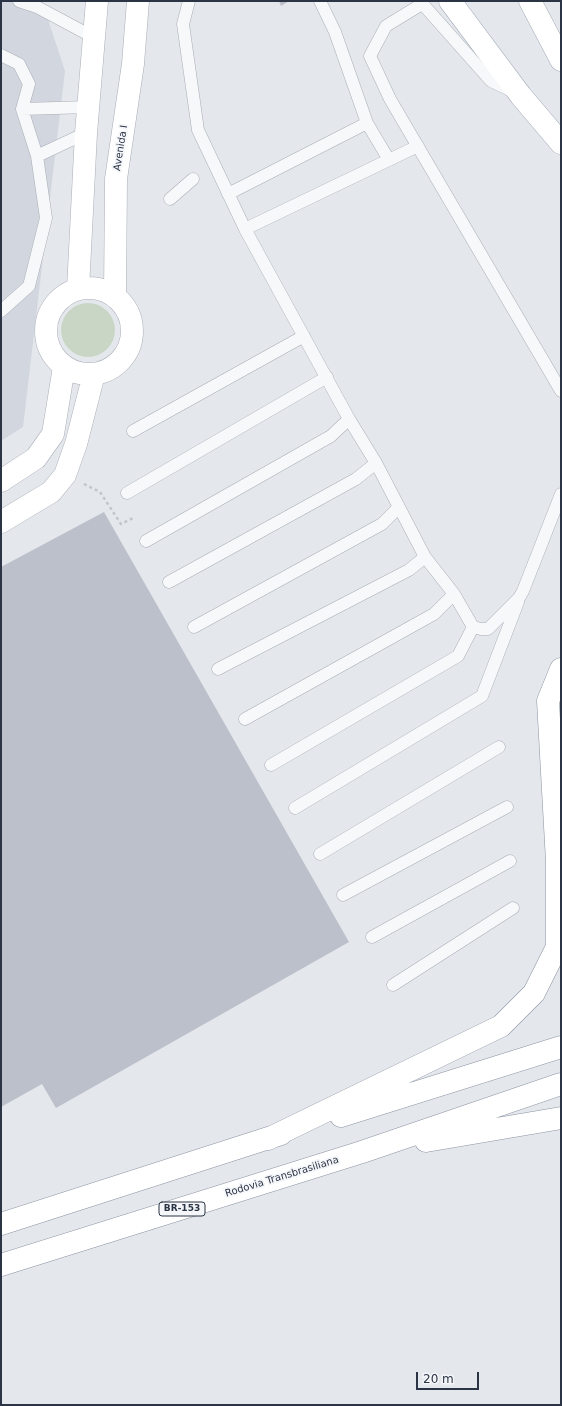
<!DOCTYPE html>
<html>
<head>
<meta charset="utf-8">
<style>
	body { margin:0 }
	#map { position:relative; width:562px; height:1406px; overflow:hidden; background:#e4e7ec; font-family:"DejaVu Sans",sans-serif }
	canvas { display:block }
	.frame { position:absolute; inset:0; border:2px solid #2b3445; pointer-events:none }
	.scale { position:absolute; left:416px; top:1372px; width:63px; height:18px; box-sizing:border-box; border:2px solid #2b3445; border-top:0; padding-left:5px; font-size:12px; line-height:14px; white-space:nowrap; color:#2b3445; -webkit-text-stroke:3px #f4f6f9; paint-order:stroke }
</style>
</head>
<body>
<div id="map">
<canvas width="562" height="1406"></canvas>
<div class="frame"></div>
<div class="scale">20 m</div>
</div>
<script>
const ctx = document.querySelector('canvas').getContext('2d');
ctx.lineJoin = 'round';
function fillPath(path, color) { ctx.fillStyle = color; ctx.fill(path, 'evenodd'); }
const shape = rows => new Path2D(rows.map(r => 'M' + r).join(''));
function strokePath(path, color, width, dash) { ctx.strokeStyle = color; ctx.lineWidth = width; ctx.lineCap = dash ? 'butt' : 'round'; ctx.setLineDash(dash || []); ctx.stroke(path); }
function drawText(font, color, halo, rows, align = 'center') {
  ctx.font = font + ' "DejaVu Sans",sans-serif'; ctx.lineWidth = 3.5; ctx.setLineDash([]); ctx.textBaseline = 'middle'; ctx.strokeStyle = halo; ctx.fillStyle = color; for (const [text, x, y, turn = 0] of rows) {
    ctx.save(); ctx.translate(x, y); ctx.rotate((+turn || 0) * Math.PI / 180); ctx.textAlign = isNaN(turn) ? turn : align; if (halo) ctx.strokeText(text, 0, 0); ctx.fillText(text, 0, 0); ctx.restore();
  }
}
fillPath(shape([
	[1,1,42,1,65,71,23,427,1,441]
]), '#d2d6de');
fillPath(shape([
	'61 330a27 27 0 1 1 54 0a27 27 0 1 1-54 0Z'
]), '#c9d6c5');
fillPath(shape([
	[279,1,289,1,281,6],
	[104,512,349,942,56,1108,42,1084,1,1107,1,567]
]), '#bbc0ca');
const lane = shape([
	[19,1,37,7,95,38],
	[189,1,183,24,198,130,245,229,349,419,376,463,425,557,454,594,473,627,481,629,488,629,519,598,523,591,561,494],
	[320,1,335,32,367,123,389,160],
	[420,1,491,81,514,92],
	[422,4,386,26,370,56,390,99,561,391],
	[1,55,19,64,29,84,22,109,37,156,46,218,29,286,1,311],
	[22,109,89,107],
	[37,156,86,133],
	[228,194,367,123],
	[170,199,193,179],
	[245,229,418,146],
	[133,431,304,336],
	[127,493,327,377],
	[146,541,331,436,349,419],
	[169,582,356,479,376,463],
	[194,627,382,524,398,508],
	[218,669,409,570,425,557],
	[245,719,434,614,454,594],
	[271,765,458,656,473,627],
	[295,808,482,696,518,602],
	[320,854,499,747],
	[343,895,507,807],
	[372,937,510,861],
	[393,985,513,908]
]);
const secondary = shape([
	'46 331a43 43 0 1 1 86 0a43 43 0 1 1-86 0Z',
	[78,289,86,133,97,1],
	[115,296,116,179,133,64,138,1],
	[1,481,36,458,53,434,64,367],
	[1,522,51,492,65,475,76,444,94,374]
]);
const primary = shape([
	[450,1,521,96,561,143],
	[530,1,561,60]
]);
const highway = shape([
	[341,1116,561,1047],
	[268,1139,501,1026,534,993,557,947,557,862,548,701,561,669],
	[426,1141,561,1118],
	[1,1224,281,1134],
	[1,1265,362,1152,561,1084]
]);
strokePath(lane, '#a9aeb7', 13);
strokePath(secondary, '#a9aeb7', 23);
strokePath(primary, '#a3abb8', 23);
strokePath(highway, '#8b94a3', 23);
strokePath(shape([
	[84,484,100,492,121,524,133,518]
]), '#c2c5cb', 2.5, [3, 3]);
strokePath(lane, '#f7f8fa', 12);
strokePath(secondary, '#fff', 22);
strokePath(primary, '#fff', 22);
strokePath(highway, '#fff', 22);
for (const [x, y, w] of [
	[182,1209,46]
]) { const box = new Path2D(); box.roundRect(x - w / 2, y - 7, w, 14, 3); ctx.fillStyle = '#f4f6f9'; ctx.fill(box); strokePath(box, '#2b3445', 1); }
drawText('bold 9px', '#2b3445', null, [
	["BR-153",182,1209]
]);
drawText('10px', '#2b3445', '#f4f6f9', [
	["Avenida I",121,148,-81],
	["Rodovia Transbrasiliana",282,1177,-17]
]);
</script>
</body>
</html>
